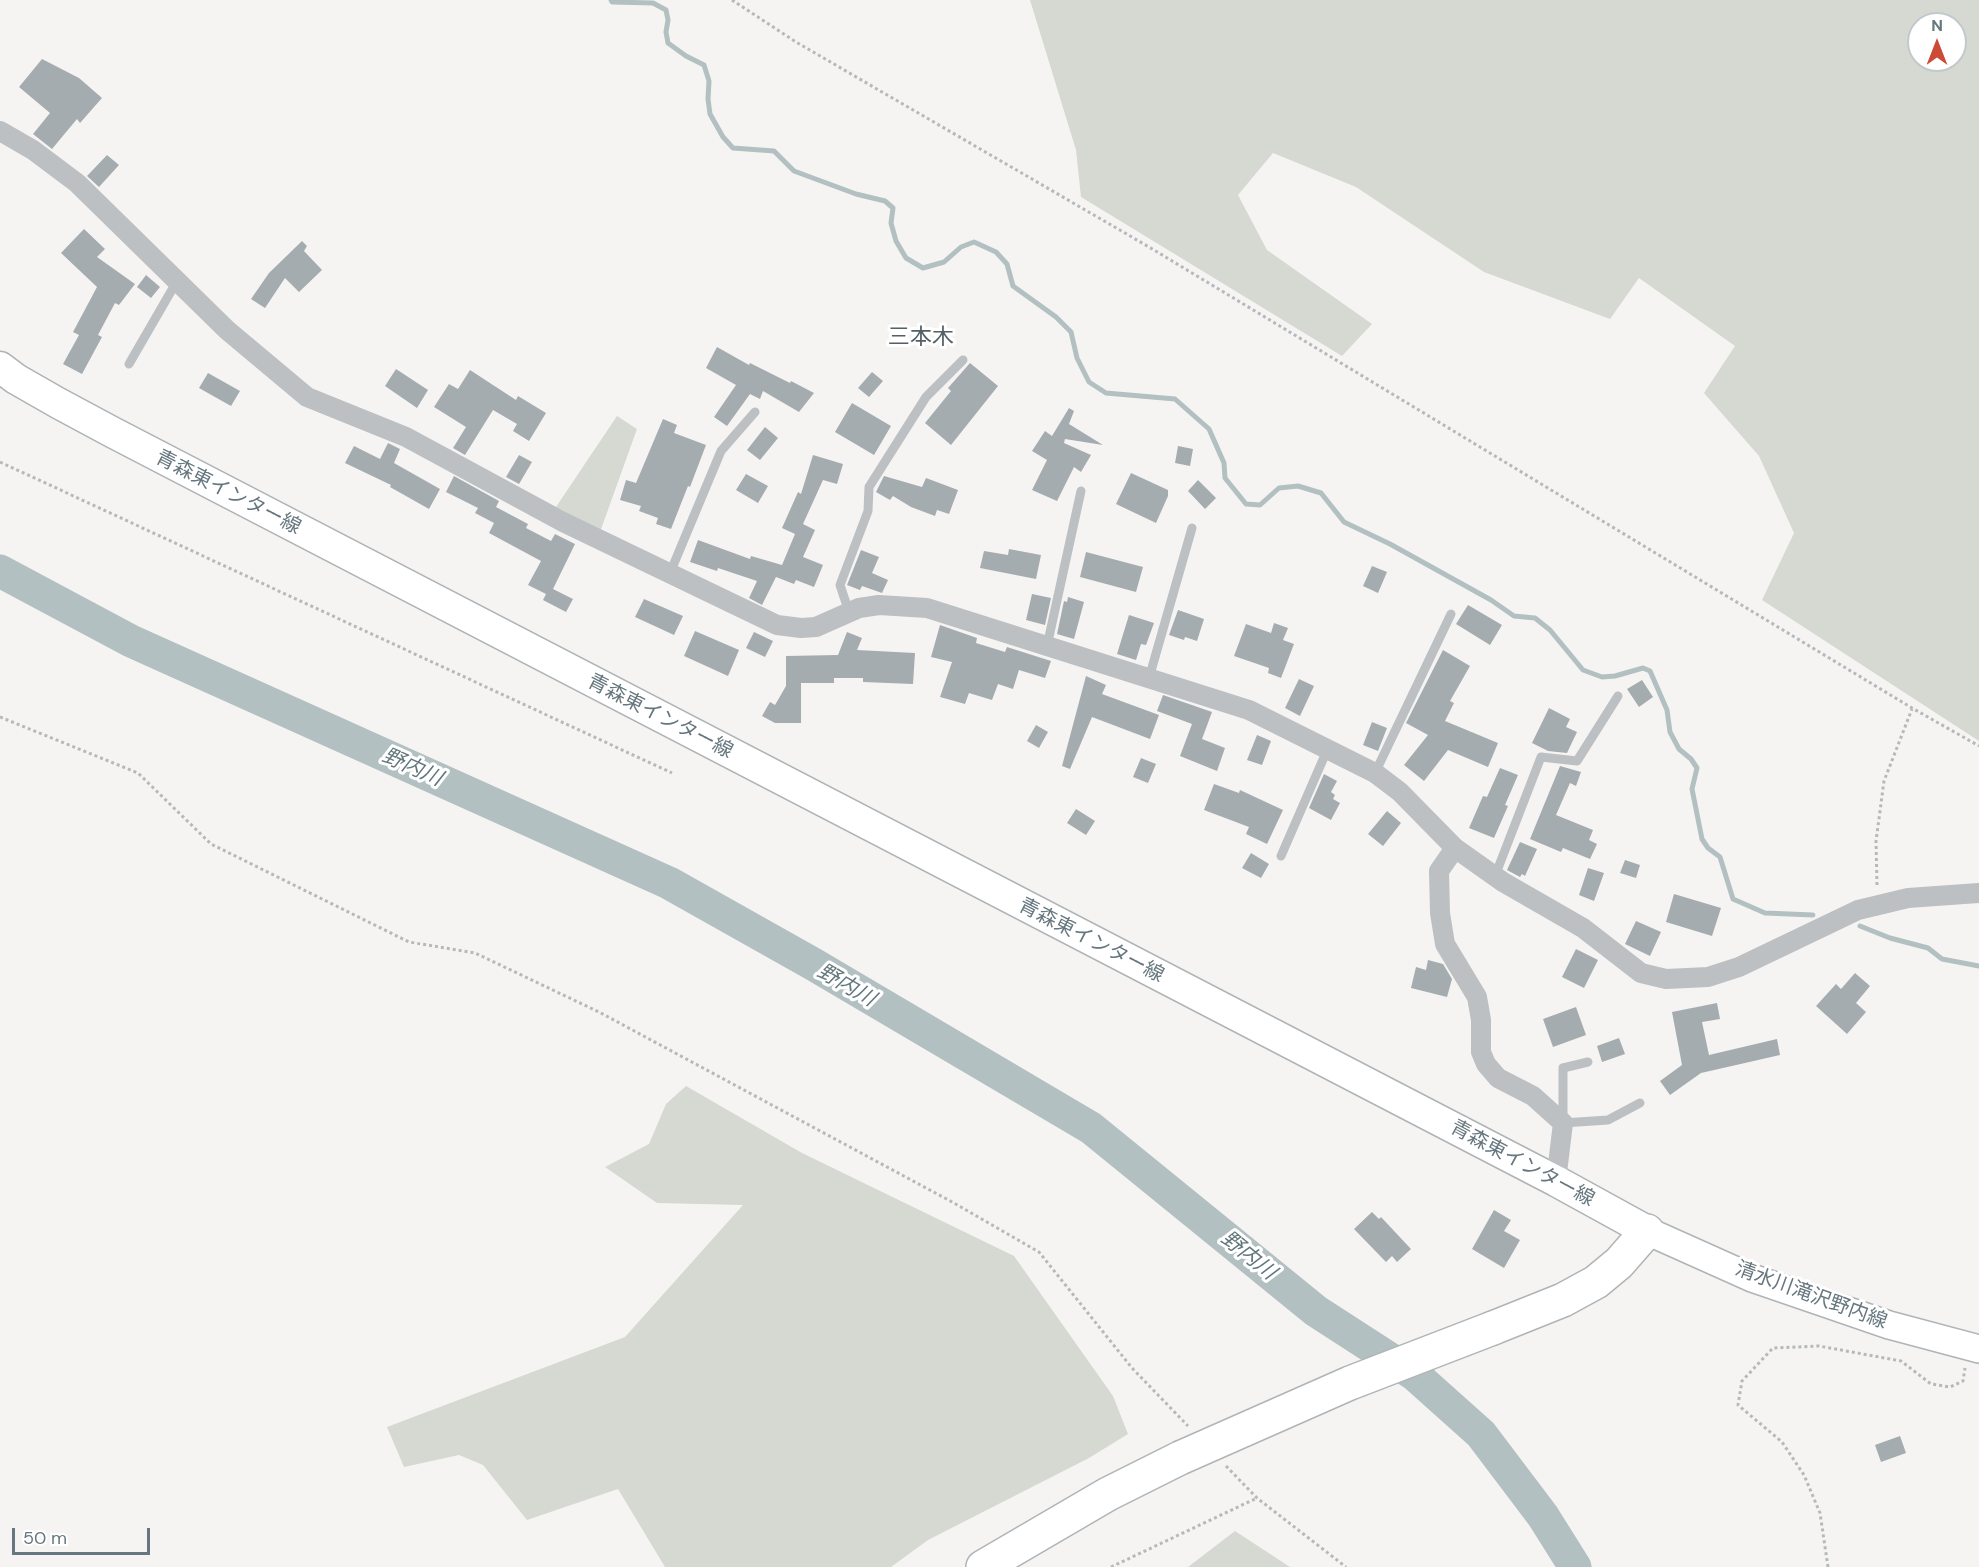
<!DOCTYPE html>
<html>
<head>
<meta charset="utf-8">
<style>
	body { margin:0 }
	#map { position:relative; width:1979px; height:1567px; overflow:hidden; background:#f5f4f2; font-family:"DM Sans",sans-serif }
	canvas { display:block }
	.north { position:absolute; left:1907px; top:12px; width:60px; height:60px; box-sizing:border-box; background:#fff; border:2px solid #c2c9cc; border-radius:50%; rotate:0deg; font-size:16px; font-weight:700; line-height:24px; text-align:center; color:#67777f }
	.north::after { content:''; display:block; margin:auto; width:21px; height:27px; background:#ce4a38; clip-path:polygon(50% 0,100% 100%,50% 72%,0 100%) }
	.scale { position:absolute; left:12px; top:1528px; width:138px; height:27px; box-sizing:border-box; border:3px solid #67777f; border-top:0; padding-left:8px; font-size:18px; line-height:21px; white-space:nowrap; color:#67777f; -webkit-text-stroke:4px #fff; paint-order:stroke }
</style>
</head>
<body>
<div id="map">
<canvas width="1979" height="1567"></canvas>
<div class="north">N</div>
<div class="scale">50 m</div>
</div>
<script>
const ctx = document.querySelector('canvas').getContext('2d');
ctx.lineJoin = 'round';
function fillPath(path, color) { ctx.fillStyle = color; ctx.fill(path, 'evenodd'); }
const shape = rows => new Path2D(rows.map(r => 'M' + r).join(''));
function strokePath(path, color, width, dash) { ctx.strokeStyle = color; ctx.lineWidth = width; ctx.lineCap = dash ? 'butt' : 'round'; ctx.setLineDash(dash || []); ctx.stroke(path); }
function drawText(font, color, halo, rows, align = 'center') {
  ctx.font = font + ' "DM Sans","Noto Sans JP",sans-serif'; ctx.lineWidth = 6; ctx.setLineDash([]); ctx.textBaseline = 'middle'; ctx.strokeStyle = halo; ctx.fillStyle = color; for (const [text, x, y, turn = 0] of rows) {
    ctx.save(); ctx.translate(x, y); ctx.rotate((+turn || 0) * Math.PI / 180); ctx.textAlign = isNaN(turn) ? turn : align; if (halo) ctx.strokeText(text, 0, 0); ctx.fillText(text, 0, 0); ctx.restore();
  }
}
fillPath(shape([
	[1030,0,1979,0,1979,741,1762,600,1794,533,1759,456,1704,393,1735,346,1639,278,1610,319,1484,272,1356,187,1273,153,1238,195,1267,250,1372,324,1342,356,1081,197,1076,150],
	[1919,24,1955,24,1955,60,1919,60],
	[617,416,637,429,600,532,556,507],
	[686,1086,802,1153,1014,1256,1113,1396,1128,1434,1089,1458,928,1540,891,1567,665,1567,618,1489,527,1520,483,1465,459,1455,404,1467,387,1427,625,1337,743,1205,657,1203,605,1167,649,1144,666,1104],
	[1235,1531,1290,1567,1188,1567]
]), '#d5d9d1');
strokePath(shape([
	[611,0,612,2,653,3,666,10,668,20,666,32,668,43,686,56,704,65,709,81,708,99,710,114,723,137,733,148,774,151,794,171,856,194,885,201,893,208,891,223,896,241,906,258,923,268,944,262,961,247,974,242,996,252,1007,264,1013,286,1056,317,1071,332,1077,358,1089,382,1106,393,1175,399,1209,429,1224,463,1225,478,1246,504,1260,505,1279,488,1298,486,1321,493,1344,522,1390,544,1491,600,1514,616,1535,618,1550,630,1583,670,1602,677,1615,676,1643,668,1650,671,1667,710,1670,732,1679,749,1691,759,1697,768,1692,789,1702,839,1708,848,1720,857,1733,899,1765,913,1813,915],
	[1860,926,1890,938,1928,948,1942,959,1979,966]
]), '#b3c0c2', 5);
strokePath(shape([
	[0,571,131,641,669,883,813,964,1091,1128,1316,1311,1415,1375,1481,1434,1543,1516,1575,1567]
]), '#b3c0c2', 33);
fillPath(shape([
	[42,59,79,78,102,98,80,123,77,119,52,149,33,134,50,113,19,87],
	[107,155,119,165,99,187,87,176],
	[84,229,105,249,97,257,135,284,119,305,115,303,98,335,102,337,82,374,63,364,79,335,73,332,97,287,61,253],
	[302,241,307,246,304,251,322,270,299,292,285,278,265,308,251,299,269,273],
	[146,275,160,287,151,298,137,287],
	[717,347,749,365,750,363,790,383,791,381,814,393,799,412,763,391,760,399,750,394,727,426,714,417,736,385,706,368],
	[970,363,998,386,951,445,925,423,951,391,948,388],
	[396,369,428,390,417,408,385,386],
	[470,370,516,400,518,396,546,413,529,441,513,431,517,424,493,410,465,455,453,448,466,427,434,407,449,384,458,389],
	[872,372,883,381,869,397,858,388],
	[208,373,240,391,231,406,199,388],
	[852,403,891,426,874,455,835,432],
	[1069,408,1074,411,1069,424,1103,445,1065,439,1064,443,1091,455,1081,472,1074,467,1057,501,1032,490,1047,460,1032,451,1045,431,1052,436],
	[663,419,677,425,674,433,706,445,690,487,688,486,671,529,656,524,658,518,639,511,641,506,620,500,626,480,636,483],
	[765,427,778,438,760,460,747,450],
	[388,443,400,449,394,463,440,489,429,509,390,487,391,485,345,463,354,446,380,459],
	[1178,446,1193,449,1190,466,1175,463],
	[519,455,532,462,519,484,506,477],
	[813,455,843,464,837,484,823,480,803,524,815,530,803,557,823,565,814,587,796,580,794,584,776,577,762,605,749,598,757,581,718,568,717,571,690,562,698,540,750,559,751,556,782,565,795,534,782,528,798,492,801,494],
	[1131,473,1168,490,1168,496,1156,523,1116,504],
	[746,474,768,486,758,503,736,490],
	[454,476,499,501,496,507,528,524,526,528,551,541,555,534,575,544,553,589,573,599,566,612,543,600,546,594,528,585,541,561,489,533,494,523,475,513,478,508,446,492],
	[884,476,922,487,926,478,958,490,949,514,937,510,935,516,911,507,893,496,890,500,876,492],
	[1198,480,1216,498,1205,509,1188,491],
	[1009,549,1041,555,1036,579,980,568,984,551,1008,555],
	[861,550,879,557,872,573,888,580,882,593,862,586,860,590,847,585],
	[1086,552,1143,567,1136,592,1080,577],
	[1372,566,1387,572,1378,593,1363,586],
	[1032,594,1051,598,1045,625,1026,620],
	[1068,597,1084,602,1074,639,1057,634,1064,601,1067,602],
	[644,599,683,616,674,635,635,617],
	[1468,605,1502,625,1490,645,1456,624],
	[1178,610,1204,619,1197,641,1185,637,1184,640,1169,635],
	[1129,615,1154,623,1146,645,1141,644,1136,660,1117,654],
	[1274,623,1288,628,1283,640,1294,644,1281,678,1268,673,1269,668,1234,656,1246,624,1271,633],
	[940,625,977,638,976,643,1005,652,1007,647,1051,661,1045,678,1019,670,1013,689,998,684,992,700,969,693,965,704,940,697,952,662,931,657],
	[695,631,739,650,728,676,684,656],
	[754,632,773,641,765,657,746,648],
	[847,632,862,638,857,650,915,653,913,684,863,682,863,678,834,678,834,683,801,683,801,723,775,723,762,716,770,702,775,705,786,686,786,656,838,655],
	[1443,650,1470,666,1450,701,1454,703,1445,721,1498,743,1488,767,1448,750,1424,781,1404,765,1428,735,1406,723],
	[1086,676,1106,685,1102,694,1159,715,1150,739,1092,717,1070,769,1062,766],
	[1299,679,1314,686,1300,716,1285,708],
	[1642,680,1653,697,1639,707,1627,689],
	[1163,695,1212,712,1202,739,1225,748,1217,771,1180,756,1192,724,1157,711],
	[1549,708,1570,719,1566,727,1577,732,1567,753,1548,751,1532,743],
	[1372,722,1387,728,1378,751,1363,745],
	[1036,725,1048,732,1039,748,1027,741],
	[1257,735,1271,741,1262,765,1247,760],
	[1141,758,1156,764,1148,783,1133,777],
	[1560,766,1581,772,1576,786,1570,783,1556,815,1593,830,1589,840,1597,844,1590,859,1563,848,1561,852,1530,839],
	[1500,768,1518,775,1505,805,1508,806,1494,838,1469,828,1483,796,1487,797],
	[1324,774,1337,781,1331,792,1335,795,1333,799,1340,803,1331,820,1309,808],
	[1214,784,1239,793,1240,790,1283,810,1267,844,1246,834,1249,827,1204,810],
	[1076,809,1095,821,1086,835,1067,823],
	[1387,811,1401,823,1383,846,1368,834],
	[1520,842,1537,849,1525,876,1522,874,1520,877,1507,870],
	[1251,853,1269,864,1261,878,1242,868],
	[1625,860,1640,865,1636,878,1620,873],
	[1588,868,1604,873,1594,901,1579,895],
	[1674,894,1721,908,1712,936,1666,922],
	[1636,921,1661,932,1650,956,1625,944],
	[1576,949,1598,960,1584,988,1562,977],
	[1428,960,1443,964,1452,979,1447,997,1411,988,1416,967,1426,970],
	[1855,973,1870,986,1856,1003,1866,1012,1847,1034,1816,1006,1836,984,1841,989],
	[1717,1003,1720,1019,1702,1022,1709,1055,1777,1039,1780,1055,1701,1073,1670,1095,1660,1081,1682,1065,1672,1012],
	[1576,1007,1586,1035,1553,1047,1543,1019],
	[1619,1038,1625,1054,1602,1062,1597,1046],
	[1494,1210,1511,1220,1504,1231,1520,1240,1504,1268,1472,1249],
	[1372,1212,1379,1219,1381,1217,1411,1249,1397,1262,1392,1256,1386,1262,1354,1229],
	[1900,1436,1906,1453,1881,1462,1875,1445]
]), '#a4acb0');
const secondary = shape([
	[1647,1231,1752,1278,1889,1325,1979,1349]
]);
const primary = shape([
	[0,367,16,379,58,403,112,432,1556,1181,1647,1231]
]);
const motorway = shape([
	[1493,1328,1563,1300,1596,1282,1619,1263,1647,1231],
	[983,1567,1108,1494,1180,1458]
]);
strokePath(secondary, '#afb4b7', 30);
strokePath(primary, '#aeb3b5', 33);
strokePath(motorway, '#b0b4b6', 36);
strokePath(shape([
	[732,0,796,42,1149,247,1912,708,1979,746],
	[0,462,672,773],
	[0,717,138,773,211,844,409,942,475,953,599,1012,954,1203,1039,1252,1132,1368,1188,1426],
	[1877,885,1876,841,1884,781,1912,709],
	[1226,1466,1257,1498,1346,1567],
	[1111,1567,1257,1498],
	[1828,1567,1820,1513,1804,1475,1782,1442,1738,1405,1742,1381,1773,1348,1819,1346,1901,1361,1931,1384,1950,1387,1963,1381,1965,1368]
]), '#b6b9bb', 3, [3, 3]);
strokePath(shape([
	[129,364,177,281],
	[670,573,721,451,755,412],
	[849,612,840,585,868,511,869,487,926,397,963,360],
	[1047,646,1081,491],
	[1149,678,1192,528],
	[1375,773,1451,614],
	[1281,856,1328,748],
	[1495,876,1541,757,1577,761,1618,696],
	[1588,1062,1563,1068,1563,1123,1608,1120,1640,1103]
]), '#bcc0c3', 9);
strokePath(shape([
	[0,131,33,150,77,183,227,330,307,397,406,437,563,522,777,625,801,628,816,627,859,608,879,605,927,608,1249,710,1375,773,1400,792,1455,848,1503,882,1583,928,1641,973,1666,979,1708,977,1739,967,1858,910,1908,898,1979,893],
	[1455,848,1439,871,1440,913,1445,944,1477,997,1481,1020,1481,1052,1486,1064,1498,1078,1533,1096,1563,1123,1556,1181]
]), '#bcc0c3', 20);
strokePath(secondary, '#fff', 27);
strokePath(primary, '#fff', 30);
strokePath(motorway, '#fff', 33);
const motorwayBridge = shape([
	[1180,1458,1350,1383,1493,1328]
]);
strokePath(motorwayBridge, '#b0b4b6', 36, []);
strokePath(motorwayBridge, '#fff', 33);
drawText('20px', '#67777f', '#fff', [
	["青森東インター線",228,493,27],
	["青森東インター線",660,717,27],
	["青森東インター線",1091,941,27],
	["青森東インター線",1522,1164,28],
	["清水川滝沢野内線",1811,1296,20]
]);
drawText('italic 21px', '#63787c', '#fff', [
	["野内川",412,768,24],
	["野内川",846,986,30],
	["野内川",1248,1256,39]
]);
drawText('22px', '#546065', '#fff', [
	["三本木",921,338]
]);
</script>
</body>
</html>
